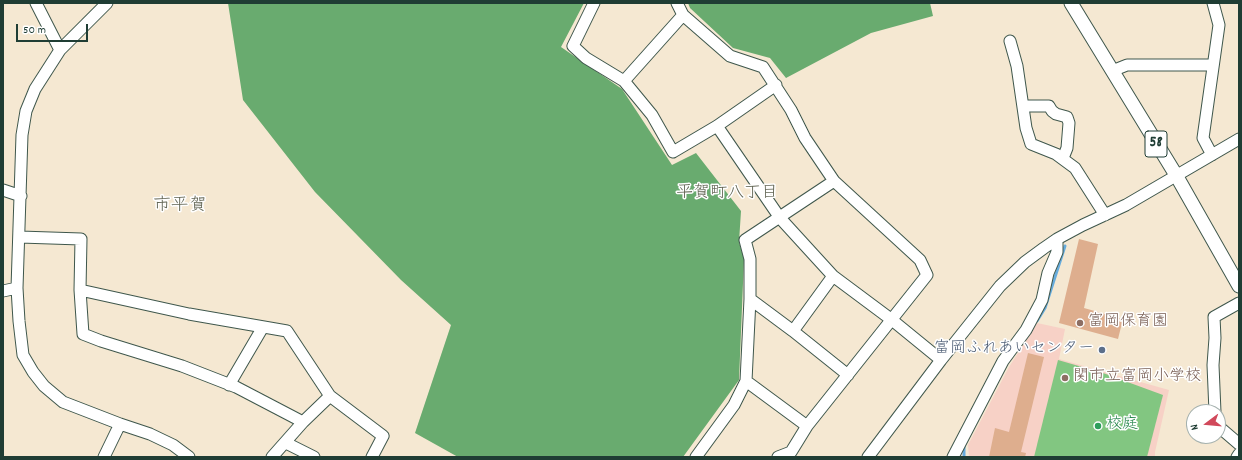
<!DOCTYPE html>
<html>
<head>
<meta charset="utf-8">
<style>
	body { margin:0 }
	#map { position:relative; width:1242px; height:460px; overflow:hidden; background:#f5e8d2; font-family:Dekko,sans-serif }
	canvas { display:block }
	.frame { position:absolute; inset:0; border:4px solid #1f3d34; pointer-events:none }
	.north { position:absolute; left:1186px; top:404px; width:40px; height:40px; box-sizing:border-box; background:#fff; border:1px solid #a5b1ae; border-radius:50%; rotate:254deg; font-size:11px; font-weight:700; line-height:16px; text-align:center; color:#1f3d34 }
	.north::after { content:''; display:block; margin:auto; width:14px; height:18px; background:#d1495b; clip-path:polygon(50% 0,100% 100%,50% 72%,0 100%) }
	.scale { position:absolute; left:16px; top:24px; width:72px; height:18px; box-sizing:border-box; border:2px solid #1f3d34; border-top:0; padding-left:5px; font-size:12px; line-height:14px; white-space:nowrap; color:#1f3d34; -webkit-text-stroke:3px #fff; paint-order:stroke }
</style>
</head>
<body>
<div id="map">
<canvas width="1242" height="460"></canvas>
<div class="frame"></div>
<div class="north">N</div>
<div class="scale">50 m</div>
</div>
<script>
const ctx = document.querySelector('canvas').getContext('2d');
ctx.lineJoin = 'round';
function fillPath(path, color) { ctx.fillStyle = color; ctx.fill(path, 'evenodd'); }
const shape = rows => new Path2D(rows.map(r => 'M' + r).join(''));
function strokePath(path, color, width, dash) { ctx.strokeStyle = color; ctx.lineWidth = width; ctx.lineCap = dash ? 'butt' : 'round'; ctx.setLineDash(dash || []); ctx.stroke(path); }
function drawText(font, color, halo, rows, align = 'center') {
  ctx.font = font + ' Dekko,"Klee One",sans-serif'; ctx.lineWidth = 3; ctx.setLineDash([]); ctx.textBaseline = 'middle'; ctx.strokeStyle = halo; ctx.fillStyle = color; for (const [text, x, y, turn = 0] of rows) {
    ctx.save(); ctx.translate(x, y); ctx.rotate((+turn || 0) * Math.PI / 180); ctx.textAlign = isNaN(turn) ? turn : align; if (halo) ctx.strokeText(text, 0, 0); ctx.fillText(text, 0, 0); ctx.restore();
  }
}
fillPath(shape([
	[1037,323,1065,329,1059,359,1169,390,1155,452,1155,457,969,457,968,445,1009,367]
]), '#f7d1c6');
fillPath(shape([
	[1058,360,1103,373,1163,395,1147,457,1034,457]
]), '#82c681');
fillPath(shape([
	[228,3,584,3,561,47,622,89,672,165,696,153,741,211,739,242,744,259,739,380,683,457,458,457,415,433,451,325,401,280,315,192,243,100],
	[688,3,930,3,933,16,871,33,786,78,770,58,733,48,690,8]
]), '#69ab6f');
strokePath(shape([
	[1037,321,1045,308,1065,246],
	[964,457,964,443]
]), '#67acdd', 3);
fillPath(shape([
	[1079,239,1098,244,1084,308,1123,319,1118,339,1059,323],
	[1028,353,1044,357,1021,452,1026,453,1025,457,989,457,995,428,1009,432]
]), '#deae8e');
const minor = shape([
	[36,3,60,50],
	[107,3,60,50,35,89,26,111,22,135,17,288,19,321,23,355,33,372,44,386,63,402,120,424,150,434,173,445,189,457],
	[594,3,573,46,586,58,624,81,652,115,673,152,717,126,776,85],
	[677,3,683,15,730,56,763,67,791,110,805,138,834,181,920,260,927,275,807,426,791,452,778,457],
	[1010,41,1017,66,1026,128,1031,144,1056,154,1075,168,1105,215],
	[1112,71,1127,65,1213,65],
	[624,81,683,15],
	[1023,106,1049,106,1052,111,1056,114,1067,117,1069,123,1067,148,1063,158],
	[717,126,780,218,833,276,892,320,941,360],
	[1212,155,1203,138,1219,25,1213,3],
	[3,190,21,196],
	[20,237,81,239,80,290,83,334,101,341,182,366,236,387,303,422],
	[80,290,189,314,287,331,330,396,383,436,372,457],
	[3,291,17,288],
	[750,299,793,331,848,375],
	[793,331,833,276],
	[746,381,807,426],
	[229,385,263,327],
	[1215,412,1213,365,1215,338,1214,317,1239,303],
	[1218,426,1239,444],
	[286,443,314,457],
	[104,457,120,424],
	[272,457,303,422,330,396],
	[696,457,734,405,746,381,750,299,750,259,745,240,834,181],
	[868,457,941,360,1000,286,1025,262,1044,248,1057,239,1083,225,1126,205,1239,139],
	[953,457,1003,361,1026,330,1042,300,1048,273,1057,252,1057,239],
	[1237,457,1239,454]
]);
const major = shape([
	[1071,3,1176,175,1239,286]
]);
strokePath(minor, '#3f574c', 13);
strokePath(major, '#3f574c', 15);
strokePath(minor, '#fff', 11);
strokePath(major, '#fff', 13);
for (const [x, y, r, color] of [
	[1080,323,4,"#8d6e63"],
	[1102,350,4,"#5c6f8a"],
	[1065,378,4,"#8d6e63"],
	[1098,426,4,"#2e9e5b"]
]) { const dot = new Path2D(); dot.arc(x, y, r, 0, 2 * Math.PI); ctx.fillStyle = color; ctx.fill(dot); strokePath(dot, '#fff', 1.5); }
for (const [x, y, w] of [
	[1156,144,22]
]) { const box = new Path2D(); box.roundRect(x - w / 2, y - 13, w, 26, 3); ctx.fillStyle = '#fff'; ctx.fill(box); strokePath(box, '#1f3d34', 1); }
drawText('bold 15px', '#1f3d34', null, [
	["58",1156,144]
]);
drawText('16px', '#785e54', '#fff', [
	["富岡保育園",1088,323],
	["関市立富岡小学校",1073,378]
], 'left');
drawText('16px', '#4e5e75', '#fff', [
	["富岡ふれあいセンター",1094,350]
], 'right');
drawText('16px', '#27864d', '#fff', [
	["校庭",1106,426]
], 'left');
drawText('17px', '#626554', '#fff', [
	["平賀町八丁目",727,195]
]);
drawText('18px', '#626554', '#fff', [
	["市平賀",180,208]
]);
</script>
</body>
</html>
